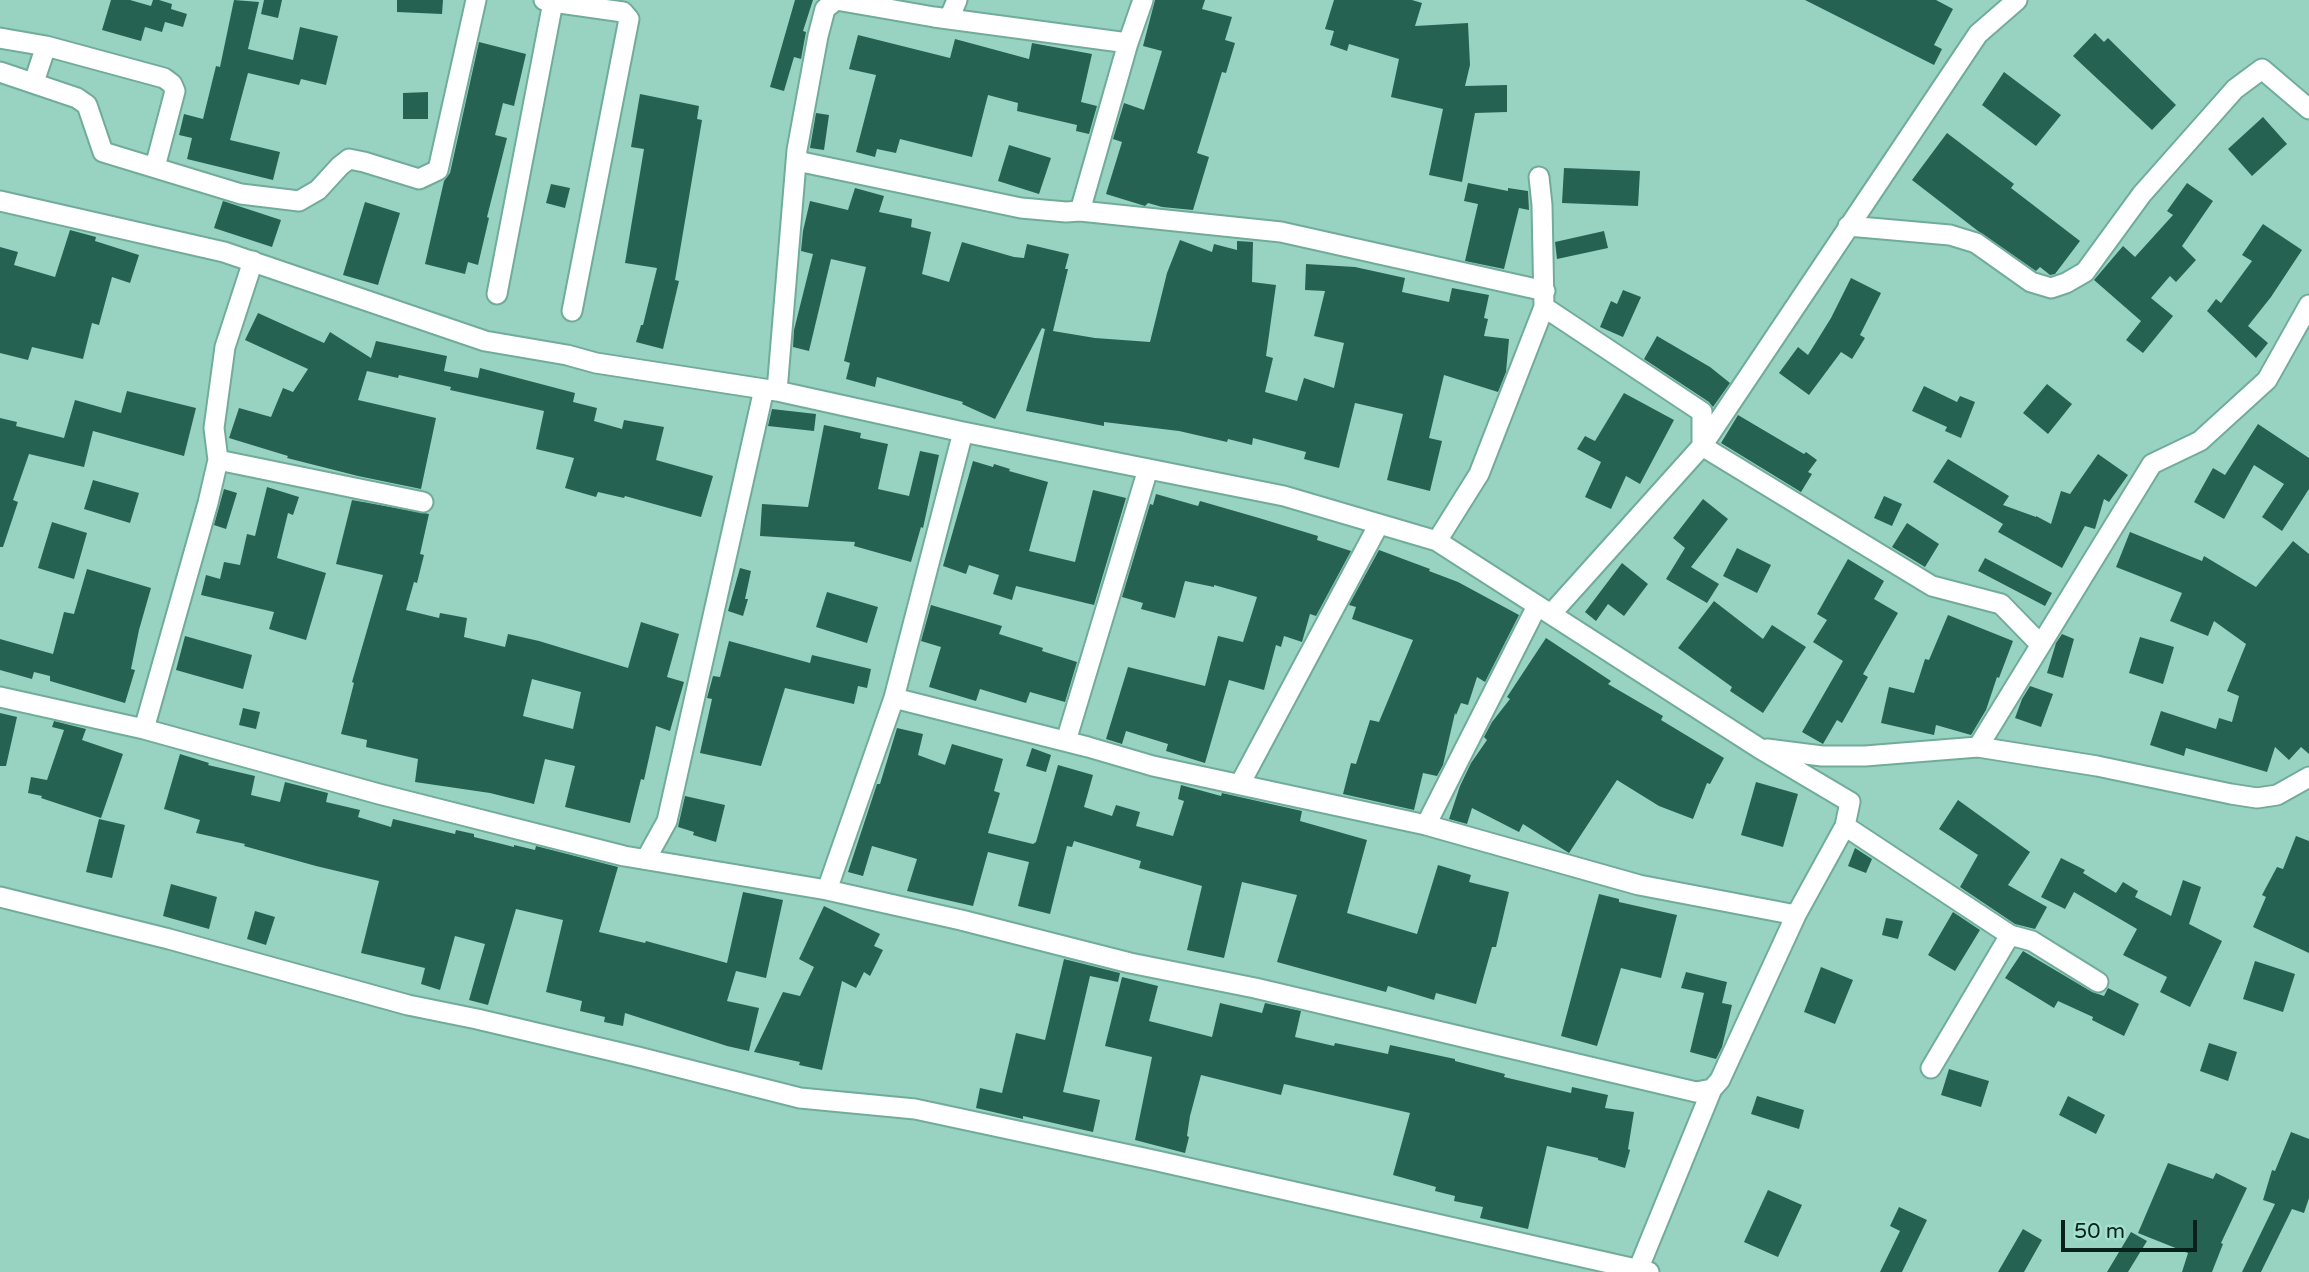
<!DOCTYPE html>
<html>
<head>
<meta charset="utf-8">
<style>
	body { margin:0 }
	#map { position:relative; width:2309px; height:1272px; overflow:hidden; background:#97d3c0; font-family:"Varela Round",sans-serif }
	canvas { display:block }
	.scale { position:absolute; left:2061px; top:1220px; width:136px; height:32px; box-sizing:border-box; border:4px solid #08211a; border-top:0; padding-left:9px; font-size:21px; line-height:24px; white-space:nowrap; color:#08211a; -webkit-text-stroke:5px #a3e0cd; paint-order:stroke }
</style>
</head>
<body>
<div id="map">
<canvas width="2309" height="1272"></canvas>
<div class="scale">50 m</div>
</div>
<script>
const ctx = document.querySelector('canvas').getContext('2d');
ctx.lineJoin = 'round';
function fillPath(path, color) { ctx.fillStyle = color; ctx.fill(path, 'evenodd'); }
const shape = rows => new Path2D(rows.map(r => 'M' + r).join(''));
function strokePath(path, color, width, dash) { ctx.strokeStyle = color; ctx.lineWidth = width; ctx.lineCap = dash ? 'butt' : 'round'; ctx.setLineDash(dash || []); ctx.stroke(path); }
fillPath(shape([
	[111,0,130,0,151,6,153,0,159,0,172,4,171,9,187,14,183,27,165,22,162,32,145,27,141,41,102,30],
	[234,0,259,2,248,49,293,60,300,27,338,36,326,85,301,79,299,85,248,73,230,140,280,152,273,180,187,159,192,138,179,135,184,114,203,119,216,66,220,67],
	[264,0,282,0,278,18,261,14],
	[397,0,443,0,442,14,397,12],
	[795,0,813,0,803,31,806,32,801,59,794,57,784,91,770,87],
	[1155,0,1205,0,1202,9,1232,17,1225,40,1235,43,1226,73,1222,72,1197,153,1209,157,1193,210,1162,207,1148,203,1145,206,1106,194,1122,142,1113,139,1124,103,1144,110,1162,51,1143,46],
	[1334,0,1412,0,1422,3,1415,26,1468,23,1470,65,1465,86,1507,85,1507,112,1475,113,1462,182,1429,175,1443,109,1391,97,1399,59,1349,44,1347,51,1330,45,1334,31,1325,29],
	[1805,0,1936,0,1953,9,1934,45,1942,49,1934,65],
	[2095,33,2104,42,2108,38,2176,105,2152,130,2073,56],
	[858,35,950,58,955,39,1029,59,1032,43,1092,54,1081,102,1097,106,1089,134,1076,131,1077,125,1017,111,1018,103,988,95,972,157,900,139,896,153,877,149,875,157,856,152,876,75,849,69],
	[479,42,526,54,514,106,503,103,495,135,507,138,487,217,489,218,478,265,468,262,465,274,425,264,444,181,450,173],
	[2004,72,2061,115,2036,146,1982,105],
	[428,92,428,119,403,119,403,93],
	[640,94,699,106,697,119,702,120,675,280,679,281,663,349,636,342,641,325,643,325,657,268,625,263,644,149,631,147],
	[816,113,829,115,824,150,810,148],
	[2263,117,2287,144,2252,176,2228,149],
	[1947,133,2014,184,2011,188,2080,241,2055,274,2050,275,2040,267,2036,271,1978,231,1912,180],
	[1009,145,1051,158,1039,194,998,181],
	[1564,168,1640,171,1638,206,1562,203],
	[1468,183,1508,191,1508,188,1528,191,1529,210,1519,208,1504,269,1465,261,1478,204,1464,201],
	[2187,183,2213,201,2182,246,2196,260,2176,282,2170,276,2151,298,2173,316,2143,353,2126,340,2141,321,2094,280,2123,246,2135,257,2173,215,2167,211],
	[551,184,570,188,565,208,546,203],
	[855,188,884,196,879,212,912,219,911,227,931,232,922,274,949,282,962,242,1014,257,1024,258,1027,244,1069,254,1065,269,1068,269,1053,331,1095,338,1150,342,1167,273,1180,240,1212,252,1214,244,1237,250,1237,241,1253,242,1252,282,1276,285,1266,356,1273,358,1265,392,1297,401,1304,378,1334,388,1344,343,1314,336,1325,291,1305,290,1306,264,1355,267,1405,278,1402,292,1449,302,1452,288,1489,295,1484,318,1488,319,1484,336,1509,339,1506,372,1498,392,1444,375,1429,438,1442,441,1430,491,1387,480,1403,414,1355,403,1339,468,1304,459,1306,452,1253,438,1252,445,1228,439,1227,442,1179,431,1104,422,1104,426,1026,411,1045,329,1047,330,1042,328,995,419,962,404,963,402,877,377,875,387,846,379,850,363,844,361,866,267,831,259,809,351,793,347,794,330,813,254,801,251,803,231,810,201,848,210],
	[223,201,281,220,272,247,214,228],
	[365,202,400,213,378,285,343,275],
	[2263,224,2302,250,2271,297,2248,326,2268,343,2256,358,2207,311,2216,299,2221,303,2252,261,2242,255],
	[70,230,96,237,95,241,139,255,130,283,112,277,99,325,92,323,83,359,32,347,28,360,0,353,0,247,18,252,14,265,55,277],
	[1604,231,1608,248,1557,259,1555,242],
	[1851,278,1881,293,1860,335,1865,338,1852,359,1841,352,1809,395,1779,373,1798,347,1808,355,1831,318],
	[1623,290,1641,297,1623,337,1600,327,1611,301,1617,304],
	[258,313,324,343,330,332,371,358,376,341,447,356,444,371,478,378,480,368,575,393,573,402,597,408,594,421,622,429,624,420,664,427,656,460,713,476,701,517,625,496,624,498,598,492,596,497,565,488,574,458,536,449,544,411,450,390,451,387,399,375,398,378,367,371,358,400,436,418,421,489,358,476,287,458,288,456,229,438,239,408,271,417,283,388,293,392,308,369,245,340],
	[1657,336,1710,367,1730,383,1713,407,1709,402,1644,359],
	[2047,384,2072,404,2048,434,2023,413],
	[1924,386,1957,402,1960,396,1975,402,1961,438,1945,431,1947,427,1912,411],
	[127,391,196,408,184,456,93,431,84,467,29,454,13,500,18,502,3,547,0,547,0,418,17,422,16,426,64,438,75,400,121,413],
	[1624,393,1674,420,1640,484,1626,476,1611,509,1585,497,1601,462,1577,449,1585,436,1595,441],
	[772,409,816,414,814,431,768,426],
	[1738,415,1804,454,1806,452,1817,460,1808,472,1812,474,1801,492,1721,443],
	[2258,424,2309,458,2309,489,2282,531,2262,517,2284,484,2254,465,2224,519,2194,502,2213,468,2225,475],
	[824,425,861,433,860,438,888,444,878,489,909,496,920,451,939,455,923,528,921,527,911,562,854,546,855,542,760,536,762,504,808,507],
	[2098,454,2128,475,2109,502,2104,499,2095,529,2085,526,2062,568,1998,532,2003,524,1933,482,1948,459,2009,496,2003,505,2036,517,2036,516,2051,524,2061,491,2070,494],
	[973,461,993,467,994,464,1010,469,1009,471,1048,482,1029,551,1075,562,1093,490,1126,498,1094,605,1016,586,1012,600,993,594,999,575,969,565,966,574,943,566],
	[93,480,139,493,130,523,84,509],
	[267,487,299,497,293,515,288,513,277,558,326,573,306,640,269,629,274,612,201,595,206,575,220,579,224,562,240,565,247,534,255,536],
	[224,489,237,493,226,529,214,525],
	[1156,494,1198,506,1200,501,1259,518,1318,536,1317,540,1351,551,1316,616,1310,614,1302,642,1284,636,1281,647,1276,645,1264,690,1229,680,1205,763,1166,751,1168,744,1126,731,1122,744,1106,739,1128,667,1205,686,1218,636,1243,642,1257,597,1214,585,1214,587,1185,581,1175,618,1141,609,1143,603,1122,597,1150,504,1153,505],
	[1884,496,1902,504,1892,526,1874,518],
	[1703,499,1728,519,1691,567,1719,584,1707,603,1666,579,1685,548,1673,538],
	[352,500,429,514,420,554,424,555,417,583,414,582,406,610,439,618,440,613,467,618,464,637,505,647,508,634,539,641,628,668,641,622,679,634,667,677,684,682,670,731,656,726,644,780,641,779,630,823,565,807,575,766,545,759,534,804,490,793,415,782,418,759,366,747,367,740,341,734,354,683,352,682,383,575,336,564],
	[532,679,581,692,573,729,523,716],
	[52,522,87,533,74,579,38,568],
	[1907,523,1939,544,1925,567,1892,547],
	[2130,532,2202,561,2204,556,2256,587,2293,541,2309,554,2309,754,2301,747,2289,760,2275,747,2267,772,2186,748,2184,756,2150,745,2161,711,2216,729,2219,718,2232,722,2239,696,2227,691,2246,644,2214,621,2208,636,2170,621,2182,593,2116,567],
	[1737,548,1771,565,1757,593,1723,576],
	[1379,550,1430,569,1429,571,1458,582,1519,615,1485,682,1477,677,1468,705,1461,703,1456,715,1455,713,1443,765,1437,776,1423,773,1414,810,1343,794,1351,763,1356,764,1370,720,1379,722,1413,640,1352,619,1356,607,1349,605],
	[1985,558,2052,593,2045,606,1978,571],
	[1848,559,1884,581,1874,599,1898,613,1863,674,1868,677,1842,723,1837,720,1823,744,1802,732,1843,661,1813,642,1827,620,1817,614],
	[1622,563,1648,584,1624,616,1608,604,1596,621,1585,612],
	[740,568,751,571,745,599,748,599,743,616,728,611],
	[87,569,151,588,139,630,131,669,135,670,125,703,50,681,50,676,34,672,32,679,0,670,0,639,53,654,64,612,74,614],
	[827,592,878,607,867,643,816,627],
	[1714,601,1763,639,1772,625,1806,647,1763,713,1730,691,1732,687,1678,648],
	[931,605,1002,626,999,634,1043,648,1042,651,1077,662,1065,702,1030,692,1026,703,980,689,976,701,929,687,941,647,921,641],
	[1948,615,2013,641,1999,678,1997,677,1986,710,1971,735,1936,725,1934,735,1881,723,1889,687,1914,693,1925,659,1929,660],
	[2062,634,2074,639,2063,678,2047,673,2056,643],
	[185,636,252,655,243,689,176,670],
	[2140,637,2174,647,2163,684,2129,673],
	[1546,638,1611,681,1608,684,1663,716,1661,720,1724,758,1710,784,1707,783,1693,819,1659,806,1617,780,1569,853,1523,824,1519,832,1472,808,1467,824,1449,819,1460,786,1471,763,1487,740,1484,737,1492,722,1510,699,1507,697],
	[729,641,810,663,812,655,871,669,867,688,858,686,854,704,785,688,761,766,700,753,712,699,707,698,713,676,720,677],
	[2030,686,2053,694,2041,727,2015,718,2022,699],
	[243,708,260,712,256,729,239,725],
	[0,713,17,717,6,766,0,766],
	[54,721,86,729,82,740,123,754,101,818,41,798,42,796,28,793,31,777,47,780,64,730,52,727],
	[897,728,923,734,918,755,945,765,952,744,1003,759,994,791,1000,793,988,833,1033,844,1036,842,1058,765,1093,775,1084,807,1112,816,1116,805,1140,812,1136,826,1173,836,1184,801,1178,799,1181,785,1221,796,1222,793,1302,811,1300,821,1367,840,1347,913,1417,934,1438,865,1471,875,1469,882,1509,892,1496,947,1492,947,1476,1004,1436,993,1434,1000,1388,986,1386,992,1277,962,1297,895,1242,882,1224,958,1187,950,1202,886,1139,868,1141,861,1074,841,1072,847,1067,846,1050,914,1018,906,1029,862,988,852,973,906,907,891,917,859,872,846,863,876,848,872,877,784,880,784],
	[1032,748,1051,755,1046,772,1026,766],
	[180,754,209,763,208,765,255,776,251,795,280,802,285,782,328,793,326,802,360,810,358,817,391,827,393,819,455,834,456,830,474,834,474,837,514,847,514,845,535,850,536,846,618,867,599,932,645,943,646,941,727,963,743,892,783,900,766,978,736,971,727,1001,759,1008,749,1051,727,1046,625,1013,623,1026,604,1022,605,1017,580,1011,582,1001,546,992,563,920,516,909,488,1005,469,1000,485,944,455,936,440,990,421,984,425,968,361,953,379,881,316,866,244,846,245,844,196,833,200,820,164,809],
	[1756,782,1798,794,1783,847,1741,835],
	[685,796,725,805,716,842,693,835,694,832,678,827],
	[1958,800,2030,852,2008,885,2047,907,2035,929,2015,924,1960,887,1978,855,1939,829],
	[99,819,125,825,112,878,86,872],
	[2296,836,2309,841,2309,953,2253,927,2266,897,2262,895,2277,867,2283,869],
	[1855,848,1872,859,1866,873,1848,866],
	[2061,858,2085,870,2083,873,2116,893,2123,882,2138,891,2135,897,2171,916,2183,880,2201,887,2189,924,2222,941,2190,1007,2160,992,2167,977,2123,955,2137,929,2074,892,2065,909,2041,897],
	[171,884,217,897,209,929,163,916],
	[1599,894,1619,899,1619,902,1677,915,1661,978,1621,968,1597,1046,1561,1036],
	[824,906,880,934,874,946,883,950,870,976,864,972,856,988,842,981,822,1070,799,1065,800,1062,754,1052,783,992,800,996,814,967,799,959],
	[255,911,275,917,266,945,247,939],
	[1953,912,1980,930,1955,971,1928,955],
	[1886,918,1903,921,1898,939,1882,935],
	[2023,951,2092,992,2104,996,2108,988,2139,1004,2124,1036,2092,1020,2093,1017,2058,1001,2054,1008,2005,978],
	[1064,959,1120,973,1118,982,1090,976,1063,1092,1100,1100,1093,1132,1023,1116,1023,1119,976,1108,980,1088,1002,1093,1016,1033,1045,1040],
	[2255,961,2295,974,2283,1012,2243,999],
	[1821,967,1853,980,1835,1024,1804,1012],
	[1686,972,1727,982,1722,1003,1732,1005,1722,1047,1716,1059,1690,1052,1704,993,1681,988],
	[1122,977,1158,986,1149,1021,1212,1037,1220,1003,1262,1013,1265,1003,1301,1011,1295,1037,1334,1046,1335,1043,1388,1054,1390,1045,1455,1059,1455,1061,1505,1074,1504,1077,1571,1093,1572,1087,1608,1095,1605,1108,1634,1112,1628,1149,1630,1150,1625,1168,1598,1160,1598,1158,1547,1146,1528,1229,1480,1218,1483,1207,1454,1201,1455,1196,1435,1191,1436,1187,1393,1175,1410,1113,1284,1084,1281,1095,1201,1075,1190,1116,1187,1136,1189,1137,1185,1153,1135,1140,1152,1057,1105,1046],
	[2209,1043,2237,1052,2228,1081,2200,1071],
	[1949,1069,1989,1081,1981,1107,1941,1095],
	[1757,1096,1804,1110,1799,1129,1751,1114],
	[2068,1096,2105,1115,2096,1134,2059,1115],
	[2291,1132,2309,1139,2309,1198,2304,1213,2292,1209,2261,1272,2242,1272,2275,1204,2263,1200,2272,1170,2275,1171],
	[2168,1163,2213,1179,2216,1173,2247,1188,2221,1243,2223,1244,2212,1272,2182,1272,2188,1253,2138,1233],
	[1768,1190,1802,1205,1778,1257,1744,1242],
	[1899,1207,1927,1220,1902,1272,1880,1272,1900,1231,1890,1226],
	[2023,1229,2042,1240,2024,1272,1998,1272],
	[2131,1232,2147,1241,2128,1272,2107,1272]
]), '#266252');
const minor = shape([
	[553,2,623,12,629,19,572,311],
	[949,19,957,0],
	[0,38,46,46,164,78,172,84,175,91,155,167],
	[1128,43,1143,0],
	[0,72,77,98,87,105,103,152,241,194,299,201,318,190,340,166,349,159,364,162,419,179,438,170,476,0],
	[34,82,46,46],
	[797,161,1021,208,1066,212,1080,211,1281,232,1545,291],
	[0,201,224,252,485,341,567,355,596,363,777,391,963,432,1284,496,1437,541,1759,748,1850,802,1845,826,1796,915,1720,1080,1712,1089,1638,1270],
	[1848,226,1950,235,1976,243,2031,282,2051,288,2066,283,2085,272,2142,194,2235,89,2262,69,2309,109],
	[497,294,553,2,544,0],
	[1544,307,1702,412,1702,446,1932,586,2001,604,2040,644],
	[777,391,797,150,818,36,825,9,836,0,934,17,1128,43,1080,211],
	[218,460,423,502],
	[1437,541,1479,474,1544,307,1542,205,1539,177],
	[1551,614,1702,446,1978,34,2017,0],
	[0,697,144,729,379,794,624,856,827,890,961,920,1130,963,1255,988,1696,1092,1712,1089],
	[894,698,1088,747,1153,766,1426,825,1639,885,1796,915],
	[144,729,208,503,218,460,214,428,225,347,253,261],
	[1066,741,1148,469],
	[1978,747,2152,464,2200,441,2267,380,2309,305],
	[1767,749,1822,756,1865,756,1978,747,2097,766,2231,794,2257,798,2277,795,2309,777],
	[1240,784,1379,524],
	[1426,825,1537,606],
	[1845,826,2010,935,2032,941,2098,982],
	[646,859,667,821,764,389],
	[827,890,894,698,963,432],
	[0,897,169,939,408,1005,477,1019,638,1057,800,1098,915,1109,1153,1160,1649,1272],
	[1931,1068,2010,935]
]);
strokePath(minor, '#71ac9a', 23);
strokePath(minor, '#fff', 19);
</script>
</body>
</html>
